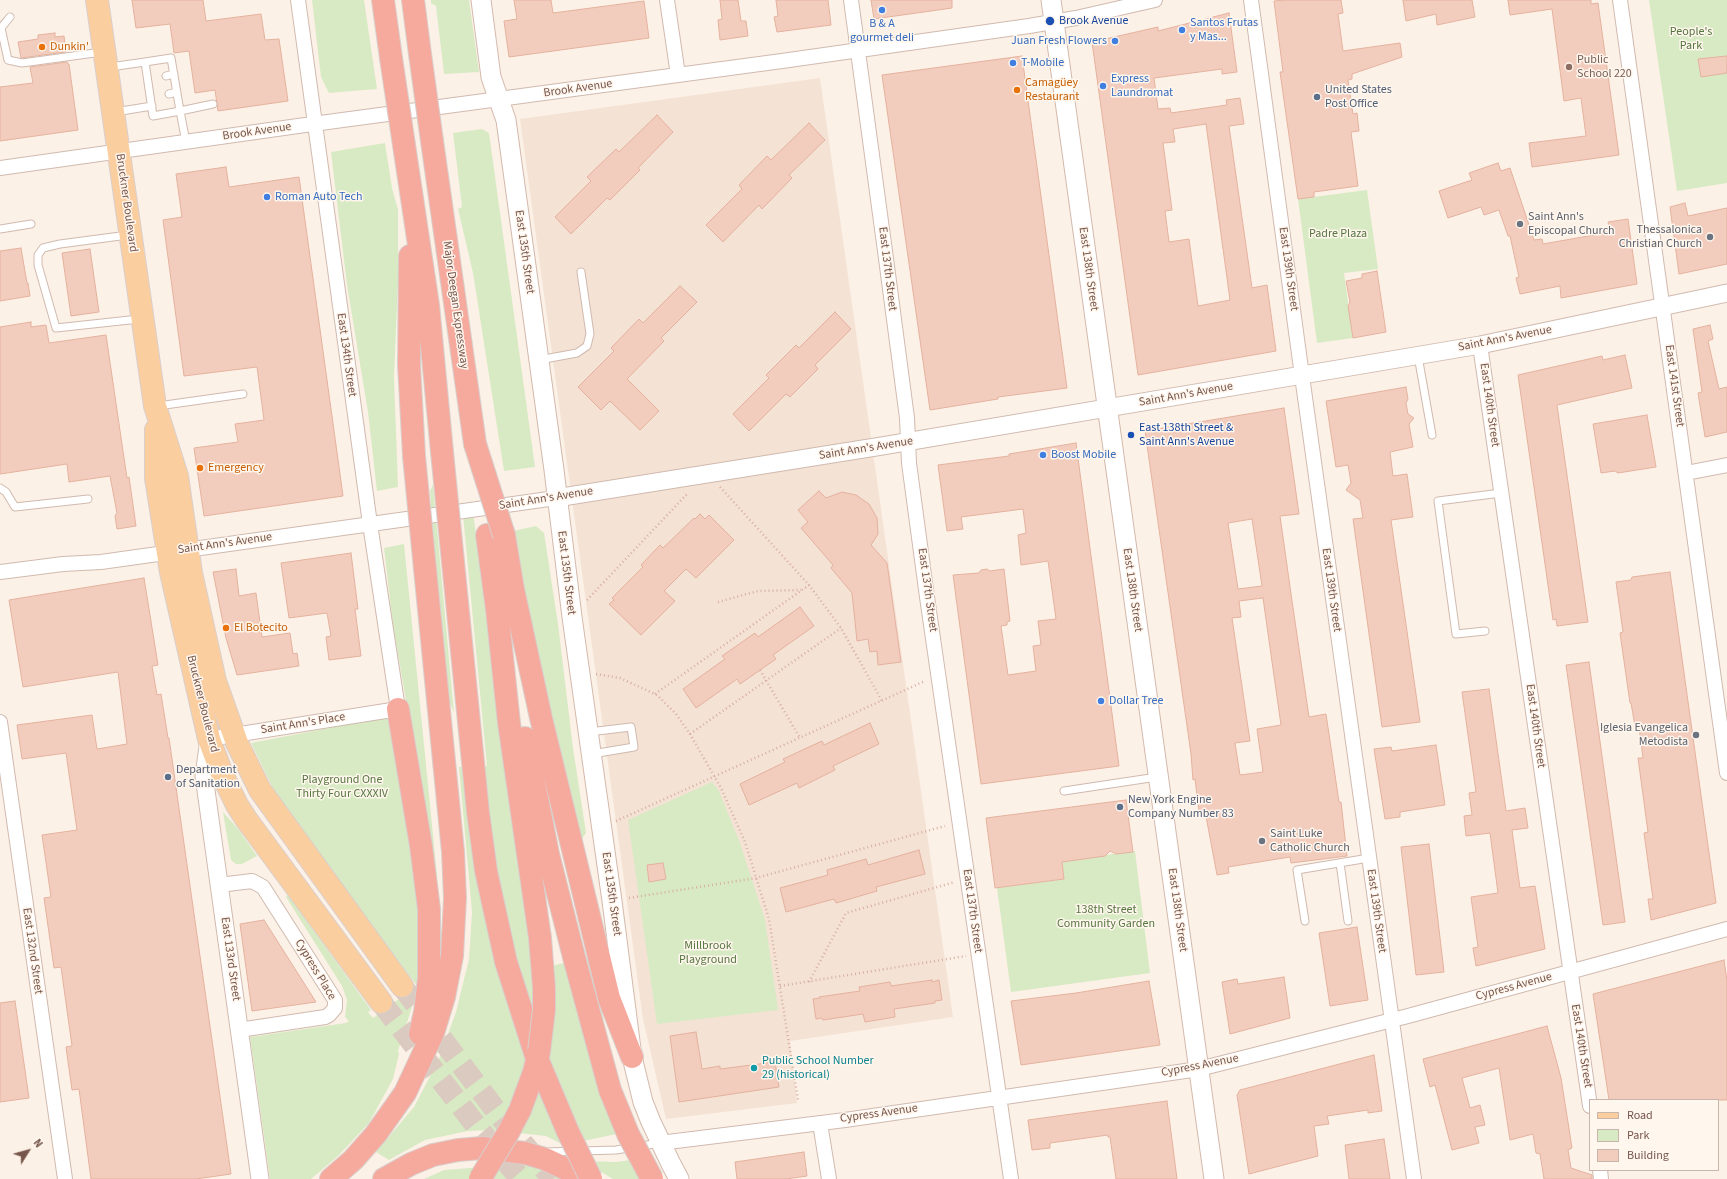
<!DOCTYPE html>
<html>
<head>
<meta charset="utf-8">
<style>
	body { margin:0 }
	#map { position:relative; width:1727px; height:1179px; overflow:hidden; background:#fcf1e6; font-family:"Source Sans 3",sans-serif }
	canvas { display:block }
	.legend { position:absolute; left:1589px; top:1099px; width:130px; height:72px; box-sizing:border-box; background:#fff6ed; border:1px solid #c8b6ac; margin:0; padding:5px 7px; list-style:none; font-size:12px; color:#76554b }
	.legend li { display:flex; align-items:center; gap:8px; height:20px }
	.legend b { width:20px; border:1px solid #c8b6ac }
	.north { position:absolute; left:8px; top:1131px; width:40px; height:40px; -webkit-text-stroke:3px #fff6ed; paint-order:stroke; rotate:53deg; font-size:11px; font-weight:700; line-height:16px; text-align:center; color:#76554b }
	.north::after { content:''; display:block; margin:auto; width:14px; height:18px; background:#76554b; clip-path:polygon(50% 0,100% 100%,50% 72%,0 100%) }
</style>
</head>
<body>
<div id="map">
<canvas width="1727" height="1179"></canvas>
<ul class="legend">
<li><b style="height:5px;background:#fbce9f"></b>Road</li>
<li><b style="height:11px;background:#d8eac4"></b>Park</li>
<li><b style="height:11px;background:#f2cdbe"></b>Building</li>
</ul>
<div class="north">N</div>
</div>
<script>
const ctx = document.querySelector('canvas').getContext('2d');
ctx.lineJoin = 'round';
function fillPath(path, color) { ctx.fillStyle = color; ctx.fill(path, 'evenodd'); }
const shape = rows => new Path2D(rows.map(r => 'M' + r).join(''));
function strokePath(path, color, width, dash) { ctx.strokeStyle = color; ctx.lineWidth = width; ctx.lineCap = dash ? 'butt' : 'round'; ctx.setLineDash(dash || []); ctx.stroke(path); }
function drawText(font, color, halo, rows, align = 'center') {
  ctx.font = font + ' "Source Sans 3",sans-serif'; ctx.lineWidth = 3; ctx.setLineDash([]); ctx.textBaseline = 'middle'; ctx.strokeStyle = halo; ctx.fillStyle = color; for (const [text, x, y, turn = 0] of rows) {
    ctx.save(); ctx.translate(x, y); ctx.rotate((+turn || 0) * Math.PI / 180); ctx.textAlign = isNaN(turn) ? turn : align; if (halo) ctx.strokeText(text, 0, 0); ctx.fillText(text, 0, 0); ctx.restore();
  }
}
fillPath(shape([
	[820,78,953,1017,790,1041,797,1103,666,1119,643,1019,520,119]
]), '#f4e2d5');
fillPath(shape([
	[312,0,364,0,377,89,329,93,321,77],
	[431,0,469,0,479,72,444,74,436,6,431,3],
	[1649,0,1727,0,1727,183,1677,191],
	[482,129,489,133,535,467,504,471,473,273,458,209,462,207,453,133],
	[385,143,392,188,398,210,398,282,394,377,398,487,377,491,368,412,347,285,331,152],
	[1367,190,1378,269,1344,273,1353,338,1317,343,1298,199],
	[433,485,454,713,449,701,436,577,430,491],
	[472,503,491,658,533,970,591,957,626,1132,564,1145,546,1136,491,1130,468,1131,425,1140,389,1160,376,1152,414,1107,438,1061,456,1012,469,959,472,912,459,767,487,766,462,504],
	[536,526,544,533,558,624,573,748,586,833,581,840,518,569,513,531],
	[404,544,437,875,438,892,435,896,415,753,393,625,384,548],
	[391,716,420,882,418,987,283,809,251,743],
	[712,782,718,789,740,843,765,920,778,1010,657,1024,628,820],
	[223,812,239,830,257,856,242,864,236,864,231,860],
	[1135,851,1150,973,1011,992,997,888,1064,879,1062,861],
	[288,895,371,1010,368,1012,373,1018,410,991,417,991,398,1051,399,1054,393,1079,369,1123,338,1156,311,1179,270,1179,250,1037,346,1023,349,1021,345,1017,347,1000,342,986,286,897],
	[640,1159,650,1179,613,1179,584,1161,615,1162],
	[522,1164,562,1175,569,1179,424,1179,444,1170]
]), '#d8eac4');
const building = shape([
	[132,0,203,0,206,21,261,14,265,40,279,39,288,101,218,111,215,90,195,93,189,51,174,53,170,24,136,28,132,0],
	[514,0,551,0,553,13,644,1,649,38,509,57,504,21,517,19,514,0],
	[720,0,738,0,741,21,746,21,748,36,720,40,718,20,722,19,720,0],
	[776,0,828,0,831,25,777,32,774,17,778,16,776,0],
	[871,0,952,0,952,8,874,19,871,0],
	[1284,0,1341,0,1343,13,1338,14,1343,51,1400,43,1402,57,1352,74,1352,79,1348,80,1353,114,1357,113,1359,131,1351,132,1358,186,1314,192,1314,197,1298,199,1280,72,1283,72,1274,1,1284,0],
	[1403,0,1472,0,1475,17,1437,25,1436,14,1406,21,1403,0],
	[1508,0,1591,0,1591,4,1598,3,1619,155,1532,167,1529,143,1586,136,1581,98,1564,101,1552,9,1510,15,1508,0],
	[1229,13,1237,72,1222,74,1222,69,1154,78,1158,109,1170,108,1171,113,1227,105,1226,100,1240,98,1244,124,1229,126,1252,288,1267,285,1276,351,1138,375,1092,42,1158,27,1158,31,1229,13],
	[1206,124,1230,300,1198,306,1189,239,1169,242,1165,211,1172,210,1163,143,1175,142,1173,129,1206,124],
	[55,33,55,37,64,36,66,52,21,58,18,42,38,39,38,35,55,33],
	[1022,56,1067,388,998,397,998,399,930,410,882,75,1022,56],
	[1727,56,1727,73,1701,77,1698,59,1727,56],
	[67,62,68,64,69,64,78,130,0,141,0,87,33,83,30,67,67,62],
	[657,115,673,132,638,168,640,170,610,200,607,198,571,234,555,217,591,181,587,177,616,149,619,152,657,115],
	[809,123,825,140,789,175,792,178,762,209,759,205,723,242,706,225,742,189,739,185,767,156,771,160,809,123],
	[1498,163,1501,171,1510,168,1534,240,1542,239,1543,244,1594,235,1594,234,1610,231,1608,222,1628,219,1637,284,1561,298,1560,286,1520,294,1516,278,1519,277,1510,236,1508,236,1499,210,1484,215,1481,207,1448,218,1439,191,1472,180,1469,173,1498,163],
	[226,167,229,187,299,177,343,496,204,516,194,448,238,442,235,424,264,420,257,367,184,376,163,220,182,217,176,174,226,167],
	[1685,203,1688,216,1727,208,1727,264,1679,274,1670,207,1685,203],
	[21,248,27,283,28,283,30,296,0,301,0,251,21,248],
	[90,249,99,312,71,316,62,253,90,249],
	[1377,271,1386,332,1353,338,1348,306,1350,302,1346,281,1362,278,1362,274,1377,271],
	[680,286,697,302,661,338,664,341,627,379,659,411,640,430,610,401,601,410,578,387,614,351,611,348,639,319,643,323,680,286],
	[835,312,851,329,815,365,818,369,790,397,786,394,749,431,733,414,769,378,766,375,796,345,799,348,835,312],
	[31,322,31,327,46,325,49,343,106,335,124,458,127,478,129,477,136,526,117,529,115,516,117,513,110,476,69,482,67,464,0,474,0,327,31,322],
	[1710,325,1713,339,1708,341,1719,389,1727,387,1727,432,1705,437,1698,393,1702,392,1693,329,1710,325],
	[1625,355,1632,388,1557,405,1588,622,1557,626,1556,619,1553,620,1518,375,1602,356,1603,360,1625,355],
	[1406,387,1408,399,1406,403,1408,414,1414,418,1409,424,1413,447,1390,452,1393,476,1407,474,1413,517,1391,520,1420,722,1382,727,1353,519,1363,518,1360,500,1346,490,1351,483,1348,465,1336,467,1326,401,1406,387],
	[1284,408,1299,514,1280,516,1291,594,1309,717,1326,714,1339,802,1341,802,1347,856,1291,863,1290,857,1228,867,1229,873,1217,875,1205,811,1199,811,1195,779,1193,780,1191,754,1145,431,1284,408],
	[1252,519,1262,586,1238,589,1228,523,1252,519],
	[1263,598,1281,725,1257,729,1263,772,1240,775,1235,743,1250,741,1232,618,1241,617,1239,601,1263,598],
	[1647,415,1656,467,1618,473,1615,471,1601,473,1593,424,1647,415],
	[1076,443,1119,766,981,784,953,575,979,573,981,570,987,569,990,571,1004,569,1010,621,1007,622,1007,625,1001,626,1008,675,1036,671,1033,646,1041,645,1038,621,1056,619,1048,561,1021,565,1018,535,1026,533,1023,509,961,517,963,529,947,531,938,465,1009,456,1009,454,1076,443],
	[819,491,826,498,842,492,856,495,869,504,877,518,878,534,871,545,887,563,901,662,878,665,877,651,870,652,868,639,857,641,852,593,831,568,833,565,801,528,808,522,798,510,819,491],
	[700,514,705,519,709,515,734,540,696,578,686,569,664,591,675,601,641,635,609,604,614,600,612,598,643,567,641,565,660,545,663,548,694,518,695,519,700,514],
	[351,553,358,609,355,609,361,656,329,660,326,637,331,636,327,613,289,618,281,563,351,553],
	[236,569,239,596,256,593,262,637,290,633,293,654,297,653,299,666,237,675,226,638,213,572,236,569],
	[1670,572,1716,903,1651,920,1648,899,1653,899,1644,833,1648,832,1638,758,1643,758,1639,727,1635,726,1631,703,1630,703,1620,633,1623,632,1616,582,1631,580,1632,577,1670,572],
	[144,578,158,665,152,666,157,695,161,694,168,738,169,738,231,1174,196,1179,91,1179,79,1089,72,1090,66,1047,72,1046,61,967,54,968,44,898,51,897,42,835,77,830,66,753,22,759,17,725,92,715,97,749,127,744,118,672,23,687,9,600,144,578],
	[800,607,814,626,773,655,776,659,740,684,737,679,696,708,683,689,725,659,722,656,755,633,758,637,800,607],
	[1589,662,1625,922,1603,925,1566,665,1589,662],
	[1489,689,1506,811,1525,808,1528,828,1512,830,1520,888,1535,886,1545,949,1476,966,1473,948,1478,947,1471,897,1498,893,1490,833,1466,836,1464,816,1472,815,1469,793,1476,792,1462,692,1489,689],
	[870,723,879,744,833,766,835,770,799,788,797,783,749,805,740,784,785,762,783,759,822,741,824,745,870,723],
	[1436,745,1445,805,1400,812,1400,817,1385,819,1374,749,1391,747,1392,751,1436,745],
	[1126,800,1133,852,1116,854,1110,851,1105,856,1062,862,1064,879,995,888,986,818,1126,800],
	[1429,844,1444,972,1416,975,1401,847,1429,844],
	[919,850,925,874,876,887,877,891,836,903,834,899,786,912,780,888,828,875,827,870,866,859,868,865,919,850],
	[663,863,666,879,649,882,647,865,663,863],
	[264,920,316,1002,252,1011,240,924,264,920],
	[1357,927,1368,1000,1330,1006,1319,933,1357,927],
	[1724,960,1727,981,1727,1100,1609,1100,1593,994,1724,960],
	[1284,977,1290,1018,1230,1034,1222,982,1237,979,1238,984,1284,977],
	[932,980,932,982,939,980,942,1000,935,1001,935,1003,894,1009,895,1017,865,1022,863,1014,823,1020,822,1018,816,1019,813,999,820,998,819,997,860,991,859,987,890,982,891,986,932,980],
	[1149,981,1160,1045,1021,1065,1011,1001,1076,993,1149,981],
	[15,1001,29,1098,0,1102,0,1003,15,1001],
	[1547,1026,1561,1078,1572,1148,1568,1150,1571,1168,1592,1175,1592,1179,1544,1179,1540,1154,1536,1153,1533,1134,1510,1140,1499,1068,1462,1078,1470,1108,1480,1105,1485,1125,1475,1127,1479,1143,1452,1150,1435,1085,1430,1087,1423,1059,1547,1026],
	[696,1032,702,1069,720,1066,720,1069,775,1062,779,1087,679,1102,670,1036,696,1032],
	[1374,1055,1382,1111,1368,1113,1368,1110,1327,1116,1329,1124,1314,1126,1318,1156,1249,1174,1237,1095,1240,1090,1374,1055],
	[1167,1101,1177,1179,1116,1179,1110,1137,1108,1137,1108,1135,1050,1143,1050,1148,1032,1150,1028,1120,1167,1101],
	[1384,1139,1390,1179,1349,1179,1345,1145,1384,1139],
	[804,1152,807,1176,786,1179,737,1179,735,1162,804,1152]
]);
fillPath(building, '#f2cdbe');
strokePath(building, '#e5b19e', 1);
strokePath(shape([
	[402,986,503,1120,553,1179],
	[381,1002,481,1132,521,1179]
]), '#dacabf', 22, [22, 11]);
const service = shape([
	[10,17,1,28,8,60,22,63,102,52],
	[110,67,145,62],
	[166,76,174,74],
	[169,94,177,92],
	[115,112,152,106],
	[186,142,180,111,171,58,145,62,153,116,180,111,213,104],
	[0,229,31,224],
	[128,235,60,244,43,248,38,255,38,265,56,328,139,319],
	[1418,356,1432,435],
	[539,360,577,353,587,346,590,334,581,272],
	[158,406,243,394],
	[0,488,6,492,15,507,88,499],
	[1485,631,1456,634,1438,501,1501,493],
	[589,732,631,727,634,747,592,754],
	[1064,791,1157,777],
	[1340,863,1348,921],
	[1305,921,1297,870,1369,858],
	[545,1152,616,1150,660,1143]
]);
const minor = shape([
	[667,0,678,75],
	[851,0,885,251,907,418,909,463,927,597,1011,1179],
	[1251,0,1302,376,1414,1179],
	[1620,0,1727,773],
	[0,168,298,126,782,61,1029,26,1076,18,1155,0],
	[1480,345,1590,1106],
	[1686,473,1727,465],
	[0,572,63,564,101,562,556,498],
	[0,722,65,1179],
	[209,739,398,709,370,524,298,0],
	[219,885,252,881,263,887,335,1000,335,1008,329,1015,325,1017,239,1030],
	[820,1123,829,1179],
	[660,1143,845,1120,1199,1069,1408,1016,1727,929],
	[1600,1170,1601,1179]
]);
const tertiary = shape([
	[556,498,882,446,1480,345,1727,293],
	[209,739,204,776,260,1179]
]);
const secondary = shape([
	[481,0,491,77,506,120,554,470,572,617,612,901,632,1057,643,1102,651,1122,671,1164,679,1179],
	[1051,0,1214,1179]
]);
const primary = shape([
	[97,0,155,406,177,476,191,573,215,681,237,743,260,790,402,986],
	[156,430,156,478,171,572,209,739,222,774,237,805,246,819,381,1002]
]);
const motorway = shape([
	[383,0,391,58],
	[413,0,420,54],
	[432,141,475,444],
	[404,145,428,305,442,452],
	[410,256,409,365,414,456],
	[487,535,497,610,509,723,540,938],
	[504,535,513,589,541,718,609,998,632,1057],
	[453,562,478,812,486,871,506,962,536,1056],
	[398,709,421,846,429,909,429,978,425,1012,420,1034],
	[525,738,548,854,575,961],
	[331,1179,353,1160,376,1134,405,1093,433,1033,444,997,452,956,455,898,453,852,425,569],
	[384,1179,411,1164,433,1155,458,1150,482,1148,525,1153,545,1159,587,1179]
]);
strokePath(service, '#d0baaf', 9);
strokePath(minor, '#d0baaf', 16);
strokePath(tertiary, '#d0baaf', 19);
strokePath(secondary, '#d3b9ad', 21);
strokePath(primary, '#d9cfcd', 24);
strokePath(motorway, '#d9cfcd', 24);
strokePath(shape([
	[720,487,809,585,841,628,882,701],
	[587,600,688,493],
	[718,602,758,591,801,590],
	[760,670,800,738],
	[596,674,620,678,657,695,676,714,690,734,721,788,745,842,769,919,798,1100],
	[655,694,809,585],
	[690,734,841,628],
	[616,821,925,681],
	[629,898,756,878,945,826],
	[809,982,846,913,955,882],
	[780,986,966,956]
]), '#d7afa1', 2.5, [1, 3]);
strokePath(service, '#fff', 7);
strokePath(minor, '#fff', 14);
strokePath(tertiary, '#fff', 17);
strokePath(secondary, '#fff', 19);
strokePath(primary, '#fbce9f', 22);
strokePath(motorway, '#f6aa9d', 22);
const motorwayBridge = shape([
	[420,54,432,141],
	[391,58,404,145],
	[475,444,504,535],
	[442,452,453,562],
	[414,456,425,569],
	[575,961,610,1090,628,1134,652,1179],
	[536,1056,568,1132,591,1179],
	[480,1179,508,1133,520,1110,534,1072,539,1052,544,1010,544,988,540,938]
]);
strokePath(motorwayBridge, '#d9cfcd', 24, []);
strokePath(motorwayBridge, '#f6aa9d', 22);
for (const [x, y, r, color] of [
	[882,10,4,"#3f7fe0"],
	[1050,21,5,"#1a4fb4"],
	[1182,30,4,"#3f7fe0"],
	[1115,41,4,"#3f7fe0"],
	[42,47,4,"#e8710a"],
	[1013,63,4,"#3f7fe0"],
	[1569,67,4,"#8d6e63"],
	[1103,86,4,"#3f7fe0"],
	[1017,90,4,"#e8710a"],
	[1317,97,4,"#5c6f8a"],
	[267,197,4,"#3f7fe0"],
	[1520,224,4,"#6b7280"],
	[1710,237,4,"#6b7280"],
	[1131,435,4,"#1a4fb4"],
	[1043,455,4,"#3f7fe0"],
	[200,468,4,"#e8710a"],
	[226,628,4,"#e8710a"],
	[1101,701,4,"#3f7fe0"],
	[1696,735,4,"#6b7280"],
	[168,777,4,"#5c6f8a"],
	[1120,807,4,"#5c6f8a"],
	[1262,841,4,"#6b7280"],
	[754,1068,4,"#0f9aa8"]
]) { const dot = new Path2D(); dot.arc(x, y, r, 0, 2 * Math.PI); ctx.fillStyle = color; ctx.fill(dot); strokePath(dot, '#fff6ed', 1.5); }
drawText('12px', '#164399', '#fff6ed', [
	["Brook Avenue",1059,21],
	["East 138th Street &",1139,428],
	["Saint Ann's Avenue",1139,442]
], 'left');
drawText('12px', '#366cbe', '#fff6ed', [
	["Santos Frutas",1190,23],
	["y Mas...",1190,37],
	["B & A",882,24,"center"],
	["gourmet deli",882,38,"center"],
	["Juan Fresh Flowers",1107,41,"right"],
	["T-Mobile",1021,63],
	["Express",1111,79],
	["Laundromat",1111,93],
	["Roman Auto Tech",275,197],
	["Boost Mobile",1051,455],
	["Dollar Tree",1109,701]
], 'left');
drawText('12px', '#567640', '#fff6ed', [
	["People's",1691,32],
	["Park",1691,46],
	["Padre Plaza",1338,234],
	["Playground One",342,780],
	["Thirty Four CXXXIV",342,794],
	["138th Street",1106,910],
	["Community Garden",1106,924],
	["Millbrook",708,946],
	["Playground",708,960]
]);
drawText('12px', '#c56008', '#fff6ed', [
	["Dunkin'",50,47],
	["Camagüey",1025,83],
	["Restaurant",1025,97],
	["Emergency",208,468],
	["El Botecito",234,628]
], 'left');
drawText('12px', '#785e54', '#fff6ed', [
	["Public",1577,60],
	["School 220",1577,74]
], 'left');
drawText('12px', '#76554b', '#fff6ed', [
	["Brook Avenue",578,89,-8],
	["Brook Avenue",257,132,-8],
	["Bruckner Boulevard",126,203,82],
	["East 135th Street",524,252,82],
	["East 137th Street",887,269,83],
	["East 138th Street",1088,269,82],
	["East 139th Street",1288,269,82],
	["Major Deegan Expressway",455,305,82],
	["Saint Ann's Avenue",1505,339,-11],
	["East 134th Street",346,355,82],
	["East 141st Street",1674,386,82],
	["Saint Ann's Avenue",1186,395,-10],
	["East 140th Street",1489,405,82],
	["Saint Ann's Avenue",866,449,-9],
	["Saint Ann's Avenue",546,499,-9],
	["Saint Ann's Avenue",225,544,-8],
	["East 135th Street",566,573,83],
	["East 137th Street",927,590,82],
	["East 138th Street",1132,590,82],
	["East 139th Street",1331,590,82],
	["Bruckner Boulevard",202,704,76],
	["Saint Ann's Place",303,724,-9],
	["East 140th Street",1535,726,82],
	["East 135th Street",611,894,82],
	["East 138th Street",1177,910,82],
	["East 137th Street",972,911,82],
	["East 139th Street",1376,911,82],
	["East 132nd Street",32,951,82],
	["East 133rd Street",230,959,82],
	["Cypress Place",315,970,59],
	["Cypress Avenue",1514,987,-15],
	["East 140th Street",1581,1046,81],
	["Cypress Avenue",1200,1066,-11],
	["Cypress Avenue",879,1114,-8]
]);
drawText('12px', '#4e5e75', '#fff6ed', [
	["United States",1325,90],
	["Post Office",1325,104],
	["Department",176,770],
	["of Sanitation",176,784],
	["New York Engine",1128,800],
	["Company Number 83",1128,814]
], 'left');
drawText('12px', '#5b616d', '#fff6ed', [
	["Saint Ann's",1528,217],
	["Episcopal Church",1528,231],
	["Thessalonica",1702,230,"right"],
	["Christian Church",1702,244,"right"],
	["Iglesia Evangelica",1688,728,"right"],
	["Metodista",1688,742,"right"],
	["Saint Luke",1270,834],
	["Catholic Church",1270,848]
], 'left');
drawText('12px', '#0d838f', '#fff6ed', [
	["Public School Number",762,1061],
	["29 (historical)",762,1075]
], 'left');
</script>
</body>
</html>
